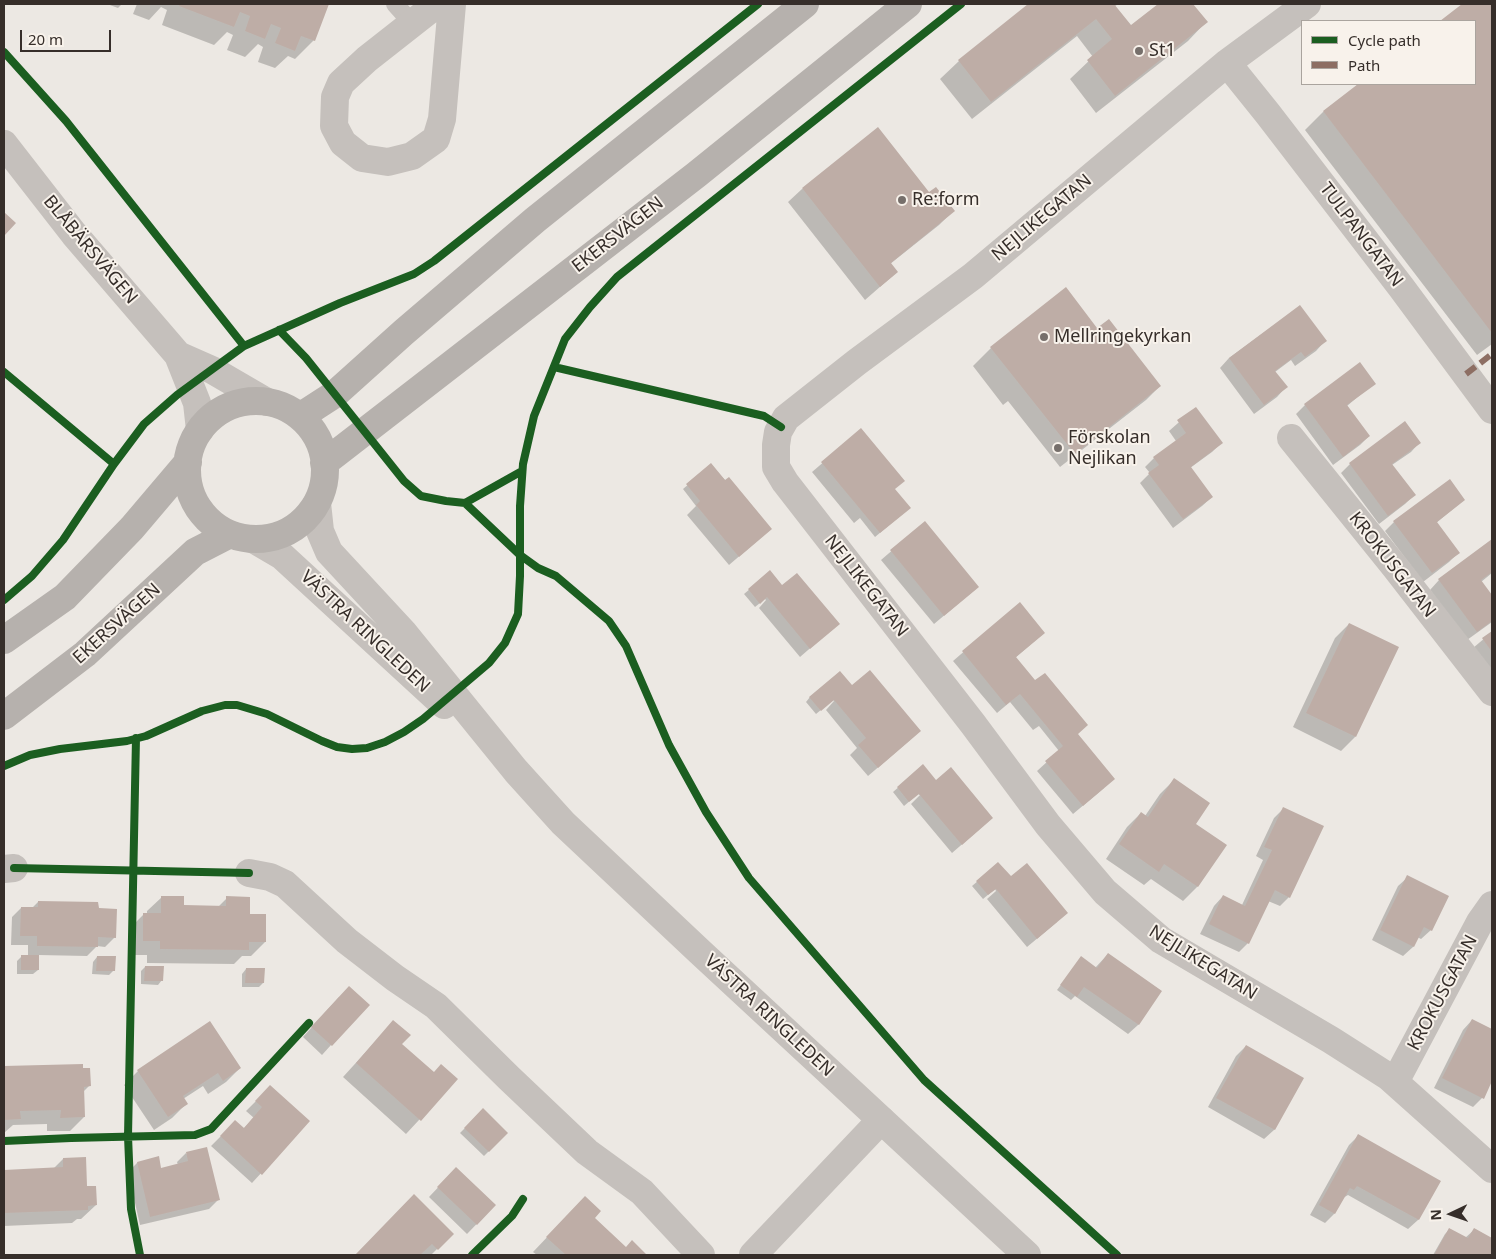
<!DOCTYPE html>
<html>
<head>
<meta charset="utf-8">
<style>
	body { margin:0 }
	#map { position:relative; width:1496px; height:1259px; overflow:hidden; background:#ece8e3; font-family:"Noto Sans",sans-serif }
	canvas { display:block }
	.frame { position:absolute; inset:0; border:5px solid #362e2a; pointer-events:none }
	.legend { position:absolute; left:1301px; top:20px; width:175px; height:65px; box-sizing:border-box; background:#f8f2eb; border:1px solid #aaa49e; margin:0; padding:6px 9px; list-style:none; font-size:15px; color:#362e2a }
	.legend li { display:flex; align-items:center; gap:10px; height:25px }
	.legend b { width:25px; border:1px solid #aaa49e }
	.north { position:absolute; left:1426px; top:1189px; width:50px; height:50px; -webkit-text-stroke:4px #f8f2eb; paint-order:stroke; rotate:267deg; font-size:14px; font-weight:700; line-height:20px; text-align:center; color:#362e2a }
	.north::after { content:''; display:block; margin:auto; width:18px; height:22px; background:#362e2a; clip-path:polygon(50% 0,100% 100%,50% 72%,0 100%) }
	.scale { position:absolute; left:20px; top:30px; width:91px; height:22px; box-sizing:border-box; border:2px solid #362e2a; border-top:0; padding-left:6px; font-size:15px; line-height:18px; white-space:nowrap; color:#362e2a; -webkit-text-stroke:4px #f8f2eb; paint-order:stroke }
</style>
</head>
<body>
<div id="map">
<canvas width="1496" height="1259"></canvas>
<div class="frame"></div>
<ul class="legend">
<li><b style="height:6px;background:#1b5e20"></b>Cycle path</li>
<li><b style="height:6px;background:#8d6e63"></b>Path</li>
</ul>
<div class="north">N</div>
<div class="scale">20 m</div>
</div>
<script>
const ctx = document.querySelector('canvas').getContext('2d');
ctx.lineJoin = 'round';
function fillPath(path, color) { ctx.fillStyle = color; ctx.fill(path, 'evenodd'); }
const shape = rows => new Path2D(rows.map(r => 'M' + r).join(''));
function strokePath(path, color, width, dash) { ctx.strokeStyle = color; ctx.lineWidth = width; ctx.lineCap = dash ? 'butt' : 'round'; ctx.setLineDash(dash || []); ctx.stroke(path); }
function drawText(font, color, halo, rows, align = 'center') {
  ctx.font = font + ' "Noto Sans",sans-serif'; ctx.lineWidth = 4; ctx.setLineDash([]); ctx.textBaseline = 'middle'; ctx.strokeStyle = halo; ctx.fillStyle = color; for (const [text, x, y, turn = 0] of rows) {
    ctx.save(); ctx.translate(x, y); ctx.rotate((+turn || 0) * Math.PI / 180); ctx.textAlign = isNaN(turn) ? turn : align; if (halo) ctx.strokeText(text, 0, 0); ctx.fillText(text, 0, 0); ctx.restore();
  }
}
fillPath(shape([
	[107,4,122,4,118,8],
	[137,4,328,4,314,40,295,59,288,56,275,68,258,62,263,47,258,44,245,57,227,50,233,35,227,32,214,45,162,25,167,10,161,7,149,20,133,14],
	[1030,4,1118,4,1114,7,1130,27,1160,4,1191,4,1206,22,1188,41,1096,113,1070,79,1093,57,1077,36,972,119,940,79,959,61],
	[1464,4,1492,4,1492,344,1477,355,1305,130,1323,112,1360,84,1475,84,1475,21,1442,21],
	[802,189,929,194,953,211,939,225,890,264,897,272,865,300,788,202],
	[1299,307,1325,341,1316,351,1295,366,1291,360,1275,372,1286,387,1277,397,1254,414,1220,368,1229,358],
	[1097,330,1160,386,1146,400,1060,467,1008,401,1003,405,973,366,991,348],
	[1374,383,1347,406,1369,436,1360,445,1333,465,1296,414,1305,405],
	[1195,408,1221,443,1212,452,1190,468,1212,497,1202,506,1173,528,1140,483,1150,473,1145,467,1154,458,1176,441,1169,431],
	[861,430,894,490,905,512,875,537,860,518,854,523,812,472],
	[1420,442,1411,452,1392,465,1414,495,1405,504,1379,524,1341,473,1350,464],
	[711,465,771,529,729,565,687,515,696,506,683,489],
	[1464,500,1436,523,1458,553,1449,562,1423,582,1385,531,1394,522],
	[924,523,978,587,934,624,881,560],
	[1492,541,1492,573,1481,582,1492,597,1492,622,1467,640,1430,590,1439,580],
	[770,572,782,587,838,624,800,657,759,608,766,600,765,599,755,607,744,594],
	[1019,604,1044,633,1015,658,1076,734,1104,788,1073,814,1037,771,1059,751,1039,726,1033,730,1010,702,997,713,953,661],
	[1349,624,1355,737,1341,751,1293,727,1335,638],
	[1492,632,1492,674,1473,648],
	[851,687,910,740,868,776,850,755,857,748,826,710,834,701,833,700,816,714,806,702,810,697],
	[923,766,936,782,982,827,952,853,911,804,920,795,918,794,904,806,893,792],
	[1174,780,1194,824,1225,845,1197,887,1183,901,1151,879,1144,885,1106,859,1127,827,1141,813,1145,816,1160,794],
	[1284,808,1289,897,1280,906,1268,901,1248,943,1239,952,1200,934,1214,906,1223,896,1242,905,1263,860,1256,856,1274,818],
	[998,864,1057,922,1027,947,987,899,996,891,995,889,983,899,972,886],
	[1408,877,1431,930,1421,939,1417,937,1413,947,1403,956,1372,940,1398,886],
	[162,897,182,906,218,907,227,898,249,915,265,942,251,956,242,956,234,964,147,963,147,955,130,955,130,928,144,914,147,914,147,911],
	[38,902,97,910,115,937,105,947,97,946,87,956,38,955,38,970,33,974,17,974,17,961,22,956,28,956,28,945,11,945,12,917,21,908,32,908],
	[1108,954,1161,991,1138,1025,1128,1034,1075,996,1071,1000,1057,990,1081,958,1095,968],
	[97,957,114,970,109,975,92,974,93,962],
	[145,967,162,980,158,985,141,984,141,971],
	[246,969,263,983,259,987,242,987,242,974],
	[339,997,331,1045,322,1055,303,1037],
	[1472,1020,1492,1030,1492,1078,1482,1098,1473,1107,1434,1088,1463,1030],
	[393,1022,401,1044,433,1073,457,1079,406,1134,343,1077],
	[1246,1046,1302,1078,1274,1130,1264,1139,1208,1107,1236,1056],
	[82,1065,89,1086,83,1092,84,1117,70,1131,47,1131,47,1124,13,1125,4,1133,4,1068],
	[240,1068,226,1082,208,1094,203,1086,183,1099,186,1104,172,1118,154,1130,124,1085,138,1071],
	[261,1096,308,1122,252,1183,211,1146,226,1131,243,1129,254,1118,246,1111],
	[483,1110,507,1133,484,1156,460,1133],
	[1358,1136,1439,1181,1418,1220,1408,1229,1348,1195,1343,1198,1334,1214,1325,1223,1310,1215,1349,1145],
	[186,1153,219,1199,209,1209,140,1225,128,1172,137,1163,158,1158,160,1169,178,1165,177,1162],
	[63,1159,85,1187,96,1205,81,1219,77,1219,72,1223,4,1226,4,1171,53,1169],
	[447,1178,495,1205,467,1234,429,1197],
	[414,1196,452,1234,431,1255,356,1255],
	[571,1212,593,1218,625,1249,632,1242,646,1255,537,1255,533,1252],
	[1450,1229,1465,1238,1475,1229,1492,1239,1492,1255,1433,1255,1445,1234]
]), '#0003');
fillPath(shape([
	[180,4,329,4,315,41,301,36,295,51,275,43,281,28,271,24,265,39,245,31,250,16,240,12,234,27,179,6],
	[1028,4,1114,4,1131,25,1158,4,1193,4,1208,22,1115,96,1087,60,1112,39,1096,19,991,102,958,60],
	[1462,4,1492,4,1492,333,1323,111,1358,84,1475,84,1475,21,1440,21],
	[878,127,929,192,936,187,955,211,891,263,898,272,880,287,802,188],
	[4,212,16,223,4,236],
	[1066,287,1097,328,1109,319,1161,386,1075,454,990,347],
	[1300,305,1327,341,1305,357,1301,352,1275,371,1288,387,1264,405,1229,358],
	[1360,362,1376,384,1347,405,1370,436,1343,457,1304,404],
	[1196,407,1223,443,1191,467,1213,497,1183,519,1148,473,1159,465,1153,457,1186,433,1177,420],
	[1405,421,1421,443,1392,464,1416,495,1388,516,1349,463],
	[861,428,905,481,895,489,911,508,880,533,821,462],
	[711,463,725,480,729,477,772,529,739,557,696,505,700,501,686,484],
	[1450,479,1465,500,1437,522,1460,553,1432,573,1393,521],
	[925,521,979,587,944,616,890,550],
	[1492,539,1492,572,1481,580,1492,595,1492,621,1477,632,1438,579],
	[770,570,782,585,797,573,840,624,810,649,767,597,760,604,748,589],
	[1020,602,1045,633,1016,657,1035,680,1045,673,1088,725,1078,734,1115,779,1083,806,1045,761,1063,746,1020,694,1006,705,962,651],
	[1349,623,1399,647,1356,737,1306,713],
	[1492,631,1492,652,1482,638],
	[870,670,921,731,878,768,858,745,866,738,834,700,821,711,809,697,840,671,852,685],
	[923,764,936,780,951,767,993,818,962,845,919,794,909,802,897,787],
	[1174,778,1210,803,1196,824,1227,845,1198,887,1164,864,1159,872,1119,844,1141,812,1148,817],
	[1283,807,1324,826,1290,898,1275,890,1249,944,1209,924,1223,895,1245,906,1272,850,1264,847],
	[998,862,1011,876,1027,863,1068,913,1037,939,996,889,988,895,976,881],
	[1407,875,1449,896,1432,931,1424,927,1414,947,1380,930],
	[161,896,184,896,184,905,226,906,226,896,250,897,250,914,266,914,266,942,249,942,249,950,160,949,160,941,143,941,143,913,161,913],
	[38,901,98,902,99,908,117,909,116,938,98,937,98,947,37,946,37,936,20,936,21,907,38,907],
	[1108,953,1162,991,1139,1025,1084,987,1077,997,1060,985,1081,956,1097,968],
	[21,955,39,955,39,970,21,970],
	[97,956,116,956,115,971,96,971],
	[145,966,164,966,163,981,144,981],
	[246,968,265,968,264,983,245,983],
	[349,986,370,1005,332,1046,311,1027],
	[1472,1019,1492,1029,1492,1081,1484,1099,1442,1078],
	[393,1020,411,1035,402,1044,434,1072,441,1064,458,1079,421,1121,356,1063],
	[210,1021,241,1068,223,1081,218,1073,183,1096,188,1104,168,1117,137,1070],
	[1246,1045,1304,1078,1275,1130,1216,1098],
	[83,1064,83,1068,90,1068,91,1086,84,1087,85,1117,60,1118,61,1110,20,1111,21,1119,4,1120,4,1066],
	[270,1085,310,1121,262,1175,220,1136,235,1120,244,1128,262,1107,255,1101],
	[483,1108,508,1133,489,1152,464,1128],
	[1358,1134,1441,1181,1419,1220,1357,1186,1354,1190,1350,1188,1335,1214,1319,1205],
	[207,1147,220,1200,150,1217,137,1162,159,1156,161,1168,188,1161,186,1152],
	[86,1157,87,1186,96,1186,97,1205,88,1206,88,1210,4,1213,4,1170,63,1167,63,1158],
	[456,1167,496,1205,477,1225,437,1187],
	[414,1194,454,1234,438,1250,432,1244,420,1255,355,1255],
	[585,1196,601,1211,595,1218,626,1247,632,1240,647,1255,566,1255,546,1237],
	[1449,1228,1468,1238,1474,1228,1492,1238,1492,1255,1434,1255]
]), '#beada6');
strokePath(shape([
	[395,4,412,23]
]), '#c5c0bc', 18);
strokePath(shape([
	[437,4,367,59,341,83,335,97,334,126,343,143,362,158,388,162,412,156,436,139,442,119,452,4],
	[1307,4,1227,63,973,276,857,362,786,418,778,432,776,445,776,467,785,482,973,724,1048,825,1105,892,1161,940,1331,1040,1389,1077,1492,1169],
	[1227,63,1268,114,1401,287,1492,410],
	[1291,438,1395,567,1492,692],
	[4,869,14,868],
	[249,873,270,877,285,884,347,941,395,978,436,1006,509,1078,587,1152,642,1192,701,1255],
	[1395,1082,1480,922,1492,905],
	[753,1255,881,1120]
]), '#c5c0bc', 28);
strokePath(shape([
	[4,144,74,234,178,355,197,403,200,430],
	[178,355,212,370,267,402],
	[317,503,320,531,329,552,404,633,516,771,563,823,699,951,1027,1255],
	[253,539,282,556,444,705]
]), '#c5c0bc', 28);
strokePath(shape([
	'187 470a69 69 0 1 1 138 0a69 69 0 1 1-138 0Z',
	[301,416,335,394,404,332,535,220,805,4],
	[324,463,696,175,908,4],
	[4,640,65,597,132,528,188,462],
	[4,716,85,654,195,552,230,534]
]), '#b6b1ad', 28);
strokePath(shape([
	[1466,374,1492,354]
]), '#8d6e63', 6, [12, 6]);
strokePath(shape([
	[4,52,66,121,244,346],
	[279,330,306,358,404,481,421,496,446,501,465,503,522,471],
	[554,367,764,416,781,427],
	[4,372,114,464],
	[465,503,520,555,538,568,556,576,609,621,626,646,669,745,706,812,749,878,924,1080,1117,1255],
	[4,600,32,576,63,540,114,464,144,424,177,395,244,346,340,303,414,274,434,261,758,4],
	[136,738,128,1136,131,1209,140,1255],
	[4,766,30,755,60,749,127,741,146,736,202,711,225,705,237,705,267,714,322,741,337,747,352,749,367,748,385,742,404,732,423,719,489,663,505,643,518,614,520,576,520,506,523,464,534,416,565,339,590,307,617,277,961,4],
	[14,868,249,873],
	[4,1141,71,1138,195,1135,211,1129,309,1023],
	[472,1255,512,1216,523,1199]
]), '#1b5e20', 8);
for (const [x, y, r, color] of [
	[1139,51,5,"#766f6b"],
	[902,200,5,"#766f6b"],
	[1044,337,5,"#766f6b"],
	[1058,448,5,"#766f6b"]
]) { const dot = new Path2D(); dot.arc(x, y, r, 0, 2 * Math.PI); ctx.fillStyle = color; ctx.fill(dot); strokePath(dot, '#f8f2eb', 2); }
drawText('18px', '#362e2a', '#f8f2eb', [
	["St1",1149,51],
	["Re:form",912,200],
	["Mellringekyrkan",1054,337],
	["Förskolan",1068,438],
	["Nejlikan",1068,459]
], 'left');
drawText('18px', '#362e2a', '#f8f2eb', [
	["NEJLIKEGATAN",1042,218,-40],
	["EKERSVÄGEN",618,235,-38],
	["TULPANGATAN",1361,235,53],
	["BLÅBÄRSVÄGEN",90,250,50],
	["KROKUSGATAN",1392,565,52],
	["NEJLIKEGATAN",866,586,52],
	["EKERSVÄGEN",117,624,-42],
	["VÄSTRA RINGLEDEN",365,632,43],
	["NEJLIKEGATAN",1203,963,32],
	["KROKUSGATAN",1443,993,-62],
	["VÄSTRA RINGLEDEN",769,1016,43]
]);
</script>
</body>
</html>
